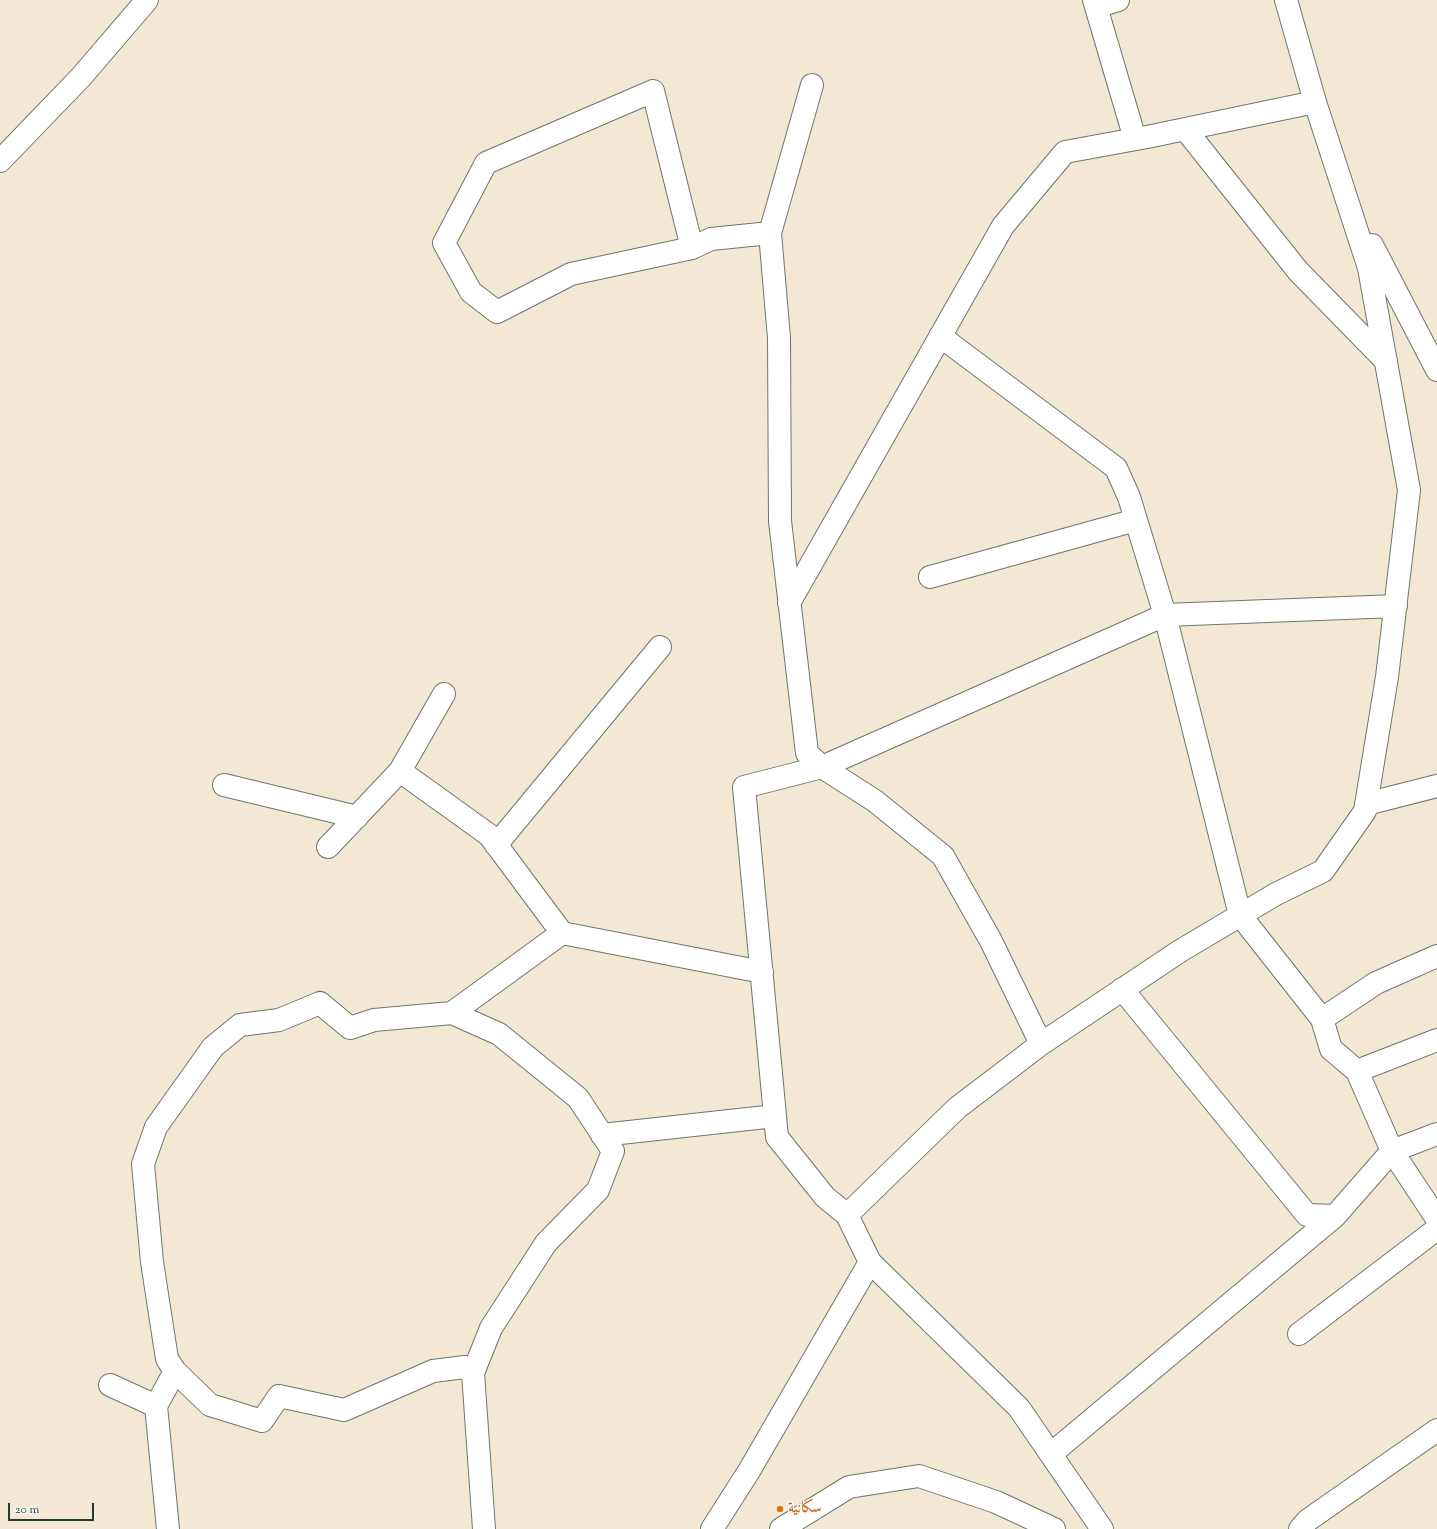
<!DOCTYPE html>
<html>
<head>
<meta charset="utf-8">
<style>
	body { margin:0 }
	#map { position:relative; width:1437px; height:1529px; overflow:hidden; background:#f2e8d3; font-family:"Sorts Mill Goudy",serif }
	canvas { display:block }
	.scale { position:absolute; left:8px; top:1503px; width:86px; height:18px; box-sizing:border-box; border:2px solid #1f3d34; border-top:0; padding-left:5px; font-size:12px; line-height:14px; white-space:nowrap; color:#1f3d34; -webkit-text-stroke:3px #f6f6f2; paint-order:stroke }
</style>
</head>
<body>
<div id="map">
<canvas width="1437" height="1529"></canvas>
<div class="scale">20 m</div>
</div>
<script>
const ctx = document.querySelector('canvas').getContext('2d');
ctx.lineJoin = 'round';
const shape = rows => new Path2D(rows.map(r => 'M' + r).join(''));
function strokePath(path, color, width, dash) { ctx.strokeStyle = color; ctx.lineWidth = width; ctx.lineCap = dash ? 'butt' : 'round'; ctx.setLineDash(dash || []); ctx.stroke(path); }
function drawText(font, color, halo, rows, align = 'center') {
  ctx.font = font + ' "Sorts Mill Goudy",Amiri,serif'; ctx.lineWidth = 3; ctx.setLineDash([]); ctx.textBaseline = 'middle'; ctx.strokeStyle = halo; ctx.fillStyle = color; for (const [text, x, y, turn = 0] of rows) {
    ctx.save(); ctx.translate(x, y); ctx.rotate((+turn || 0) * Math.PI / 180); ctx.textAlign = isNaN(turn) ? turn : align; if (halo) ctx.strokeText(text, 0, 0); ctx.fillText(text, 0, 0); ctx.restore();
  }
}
const minor = shape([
	[1094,0,1135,139],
	[1096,7,1118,0],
	[812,85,770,233,779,338,780,521,807,753,822,767,875,801,943,856,991,941,1041,1044],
	[1185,129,1298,271,1386,361],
	[1372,245,1437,370],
	[692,248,653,91,486,163,444,243,471,292,497,312,571,274,692,248,711,239,770,233],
	[940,336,1116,468,1129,497,1165,615,1240,915,1322,1019],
	[930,577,1136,520],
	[789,603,1003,226,1065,152,1147,137,1315,102],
	[400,771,489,835,562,933],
	[224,785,357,817],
	[1366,804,1437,786],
	[496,845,660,647],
	[328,847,400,771,444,694],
	[1437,956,1376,983,1322,1019,1331,1049,1357,1071,1437,1040],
	[1122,989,1307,1215,1335,1216],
	[452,1013,562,933,762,972],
	[1357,1071,1392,1151,1437,1219],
	[602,1135,775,1116],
	[847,1215,957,1108,1041,1044,1180,951,1276,894,1323,871,1365,811,1387,677,1409,490,1369,268,1315,102,1286,0],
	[870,1262,1019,1408,1102,1529],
	[1299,1334,1437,1229],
	[175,1371,210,1405,262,1421,279,1396,344,1410,433,1371,465,1367,473,1373],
	[110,1385,156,1406,168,1529],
	[156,1406,175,1371,167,1359,152,1262,143,1164,156,1127,213,1047,240,1025,279,1020,320,1003,350,1028,374,1020,452,1013,499,1034,578,1098,613,1151,598,1190,546,1243,491,1328,473,1373,484,1529],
	[1051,1454,1335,1216,1392,1151,1437,1134],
	[712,1529,749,1471,870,1262,847,1215,825,1197,777,1137,744,787,822,767,1165,615,1396,606],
	[1300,1529,1308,1520,1437,1430]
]);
const tertiary = shape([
	[0,161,81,77,147,0]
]);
const primary = shape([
	[781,1529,849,1487,919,1476,996,1502,1054,1529]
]);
strokePath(minor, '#69796c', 24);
strokePath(tertiary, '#69796c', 24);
strokePath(primary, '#69796c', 24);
strokePath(minor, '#fff', 22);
strokePath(tertiary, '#fff', 22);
strokePath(primary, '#fff', 22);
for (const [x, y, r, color] of [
	[780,1509,4,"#e8710a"]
]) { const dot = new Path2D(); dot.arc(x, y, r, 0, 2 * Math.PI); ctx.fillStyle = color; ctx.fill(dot); strokePath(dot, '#f6f6f2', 1.5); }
drawText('16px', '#c56008', '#f6f6f2', [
	["سكانية",788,1509]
], 'left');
</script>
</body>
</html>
